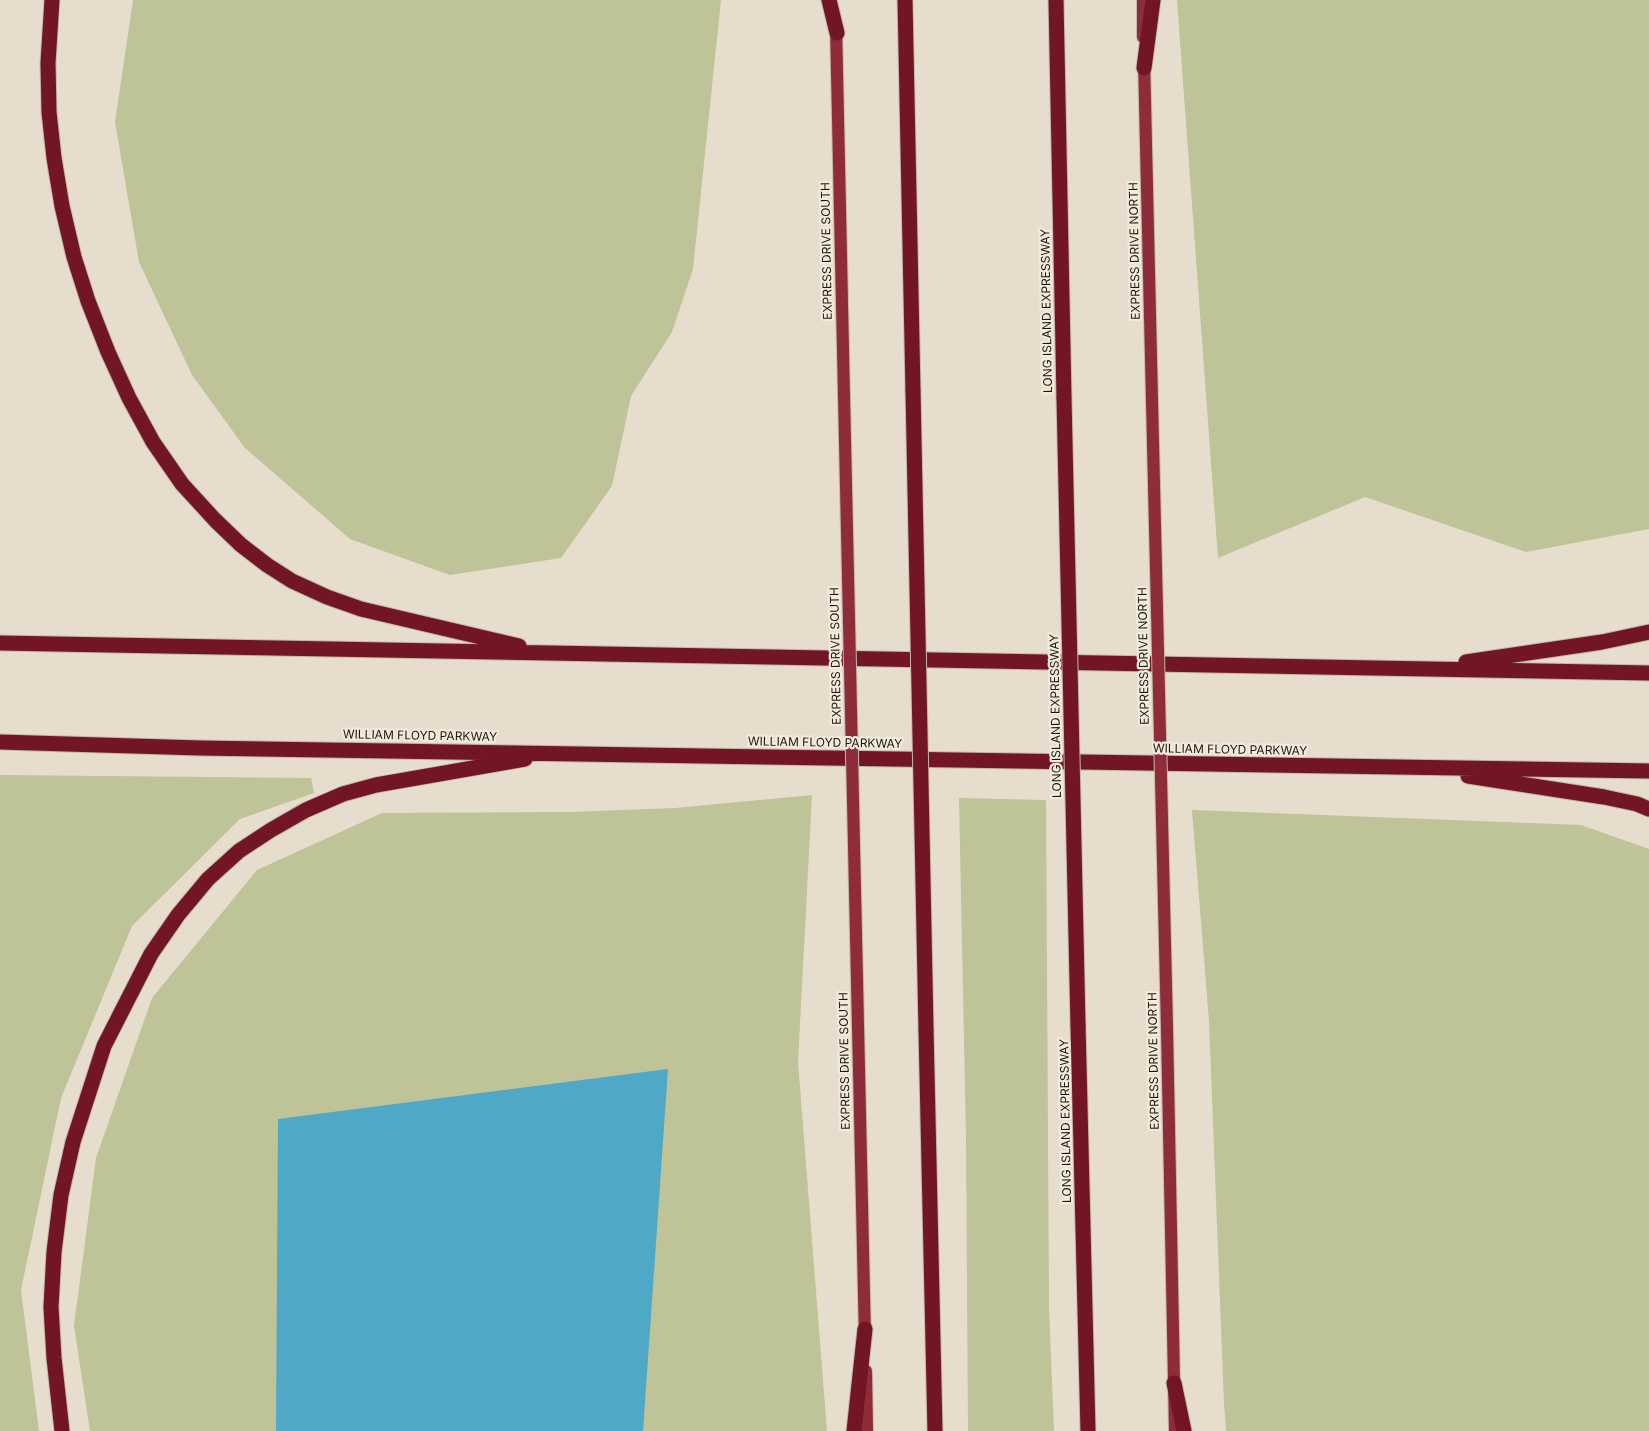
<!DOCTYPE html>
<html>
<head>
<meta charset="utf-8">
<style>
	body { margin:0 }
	canvas { display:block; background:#e6ddcd }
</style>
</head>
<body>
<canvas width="1649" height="1431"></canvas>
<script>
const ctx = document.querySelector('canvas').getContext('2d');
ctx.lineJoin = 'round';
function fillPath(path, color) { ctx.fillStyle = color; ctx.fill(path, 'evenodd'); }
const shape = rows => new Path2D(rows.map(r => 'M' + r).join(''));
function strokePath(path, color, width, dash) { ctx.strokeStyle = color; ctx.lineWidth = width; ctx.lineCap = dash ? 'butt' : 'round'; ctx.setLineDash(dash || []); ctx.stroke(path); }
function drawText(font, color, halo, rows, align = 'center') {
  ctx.font = font + ' Inter,sans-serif'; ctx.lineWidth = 4.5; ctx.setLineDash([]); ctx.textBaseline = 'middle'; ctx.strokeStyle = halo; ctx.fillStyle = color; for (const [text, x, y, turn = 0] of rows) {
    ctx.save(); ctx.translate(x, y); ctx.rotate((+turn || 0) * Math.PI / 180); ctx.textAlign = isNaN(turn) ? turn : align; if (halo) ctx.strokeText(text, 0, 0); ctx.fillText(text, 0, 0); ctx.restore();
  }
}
fillPath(shape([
	[133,0,721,0,693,269,672,332,631,396,612,486,561,558,450,575,350,539,245,448,192,375,139,262,115,122],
	[1177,0,1649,0,1649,529,1526,552,1365,497,1218,558],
	[0,775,311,778,314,793,240,819,132,926,61,1098,21,1290,39,1431,0,1431],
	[812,795,798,1062,827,1431,90,1431,74,1326,96,1158,152,998,257,870,382,813,571,812,675,808],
	[959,798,1046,800,1049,1307,1054,1431,968,1431,966,1138],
	[1192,810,1581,825,1649,849,1649,1431,1226,1431,1224,1403,1209,1021]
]), '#bec398');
fillPath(shape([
	[668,1069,643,1431,276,1431,278,1119]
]), '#4fa8c6');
const major = shape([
	[1143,0,1143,37],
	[836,25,844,396],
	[1144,59,1152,401],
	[858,1025,865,1339],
	[1167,1028,1175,1431],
	[866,1371,867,1431]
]);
const highway = shape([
	[52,0,48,63,49,112,54,158,62,206,74,257,88,301,108,352,129,398,153,442,182,484,215,520,241,545,267,565,292,581,327,597,361,609,519,646],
	[829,0,837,33],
	[905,0,913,391],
	[1056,0,1064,398],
	[1144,68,1153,0],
	[0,643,1649,673],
	[1466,662,1602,642,1649,632],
	[0,742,200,748,1649,771],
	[1468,776,1604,797,1637,804,1649,809],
	[1078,1025,1088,1431],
	[926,1029,935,1431],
	[1174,1383,1184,1431],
	[62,1431,54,1358,51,1307,54,1252,61,1195,73,1142,104,1046,151,954,178,915,208,879,239,851,271,830,306,810,343,794,376,785,525,759],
	[854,1431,865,1329]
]);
strokePath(major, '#c1b9ab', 14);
strokePath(highway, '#c1b9ab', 17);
strokePath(major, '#8e2c39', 12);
strokePath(highway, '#721626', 15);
const majorBridge = shape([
	[844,396,858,1025],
	[1152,401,1167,1028]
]);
const highwayBridge = shape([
	[913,391,926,1029],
	[1064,398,1078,1025]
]);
strokePath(majorBridge, '#c1b9ab', 14, []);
strokePath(highwayBridge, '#c1b9ab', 17, []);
strokePath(majorBridge, '#8e2c39', 12);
strokePath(highwayBridge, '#721626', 15);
drawText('12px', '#1a1711', '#f3eada', [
	["EXPRESS DRIVE SOUTH",827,251,-91],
	["EXPRESS DRIVE NORTH",1135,251,-91],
	["LONG ISLAND EXPRESSWAY",1047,311,-91],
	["EXPRESS DRIVE SOUTH",836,656,-91],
	["EXPRESS DRIVE NORTH",1144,656,-91],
	["LONG ISLAND EXPRESSWAY",1056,716,-91],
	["WILLIAM FLOYD PARKWAY",420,736,1],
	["WILLIAM FLOYD PARKWAY",825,743,1],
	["WILLIAM FLOYD PARKWAY",1230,750,1],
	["EXPRESS DRIVE SOUTH",845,1061,-91],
	["EXPRESS DRIVE NORTH",1154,1061,-91],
	["LONG ISLAND EXPRESSWAY",1066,1121,-91]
]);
</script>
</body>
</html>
